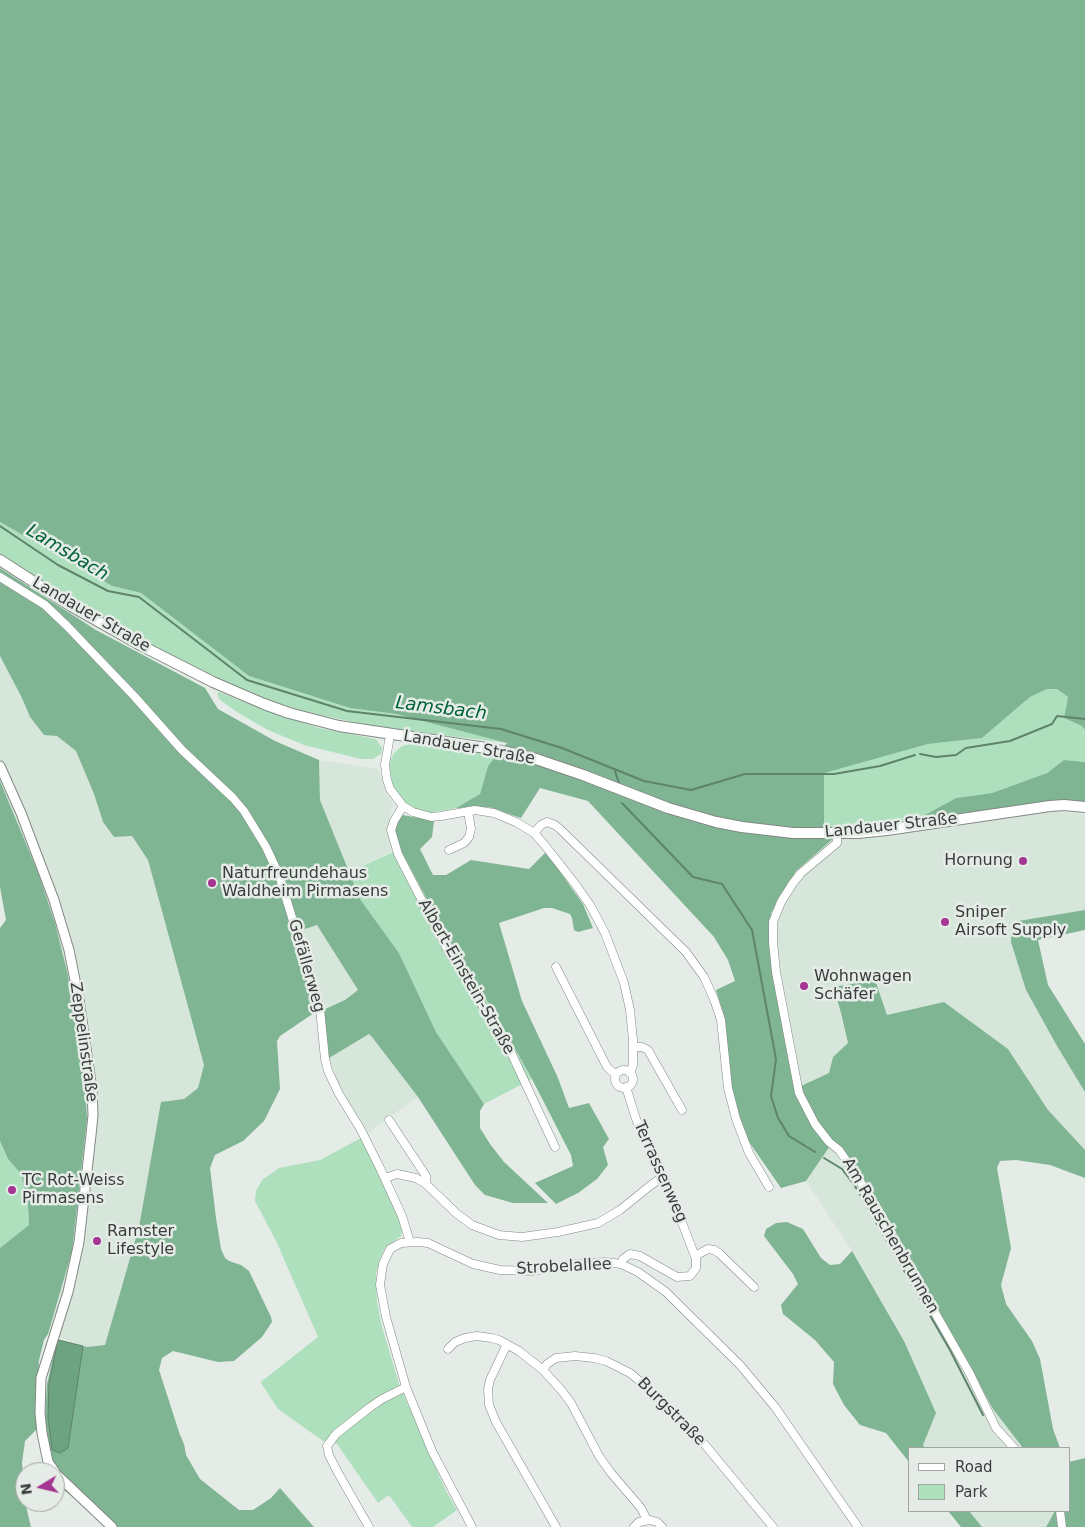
<!DOCTYPE html>
<html>
<head>
<meta charset="utf-8">
<style>
	body { margin:0 }
	#map { position:relative; width:1085px; height:1527px; overflow:hidden; background:#e5ece7; font-family:"DejaVu Sans",sans-serif }
	canvas { display:block }
	.legend { position:absolute; left:908px; top:1447px; width:162px; height:65px; box-sizing:border-box; background:#e5ece7; border:1px solid #a1a6a2; margin:0; padding:6px 9px; list-style:none; font-size:15px; color:#3a3d3b }
	.legend li { display:flex; align-items:center; gap:10px; height:25px }
	.legend b { width:25px; border:1px solid #a1a6a2 }
	.north { position:absolute; left:15px; top:1462px; width:50px; height:50px; box-sizing:border-box; background:#e5ece7; border:1px solid #a1a6a2; border-radius:50%; rotate:261deg; font-size:14px; font-weight:700; line-height:20px; text-align:center; color:#3a3d3b }
	.north::after { content:''; display:block; margin:auto; width:18px; height:22px; background:#a53592; clip-path:polygon(50% 0,100% 100%,50% 72%,0 100%) }
</style>
</head>
<body>
<div id="map">
<canvas width="1085" height="1527"></canvas>
<ul class="legend">
<li><b style="height:6px;background:#fff"></b>Road</li>
<li><b style="height:14px;background:#aee0be"></b>Park</li>
</ul>
<div class="north">N</div>
</div>
<script>
const ctx = document.querySelector('canvas').getContext('2d');
ctx.lineJoin = 'round';
function fillPath(path, color) { ctx.fillStyle = color; ctx.fill(path, 'evenodd'); }
const shape = rows => new Path2D(rows.map(r => 'M' + r).join(''));
function strokePath(path, color, width, dash) { ctx.strokeStyle = color; ctx.lineWidth = width; ctx.lineCap = dash ? 'butt' : 'round'; ctx.setLineDash(dash || []); ctx.stroke(path); }
function drawText(font, color, halo, rows, align = 'center') {
  ctx.font = font + ' "DejaVu Sans",sans-serif'; ctx.lineWidth = 5; ctx.setLineDash([]); ctx.textBaseline = 'middle'; ctx.strokeStyle = halo; ctx.fillStyle = color; for (const [text, x, y, turn = 0] of rows) {
    ctx.save(); ctx.translate(x, y); ctx.rotate((+turn || 0) * Math.PI / 180); ctx.textAlign = isNaN(turn) ? turn : align; if (halo) ctx.strokeText(text, 0, 0); ctx.fillText(text, 0, 0); ctx.restore();
  }
}
fillPath(shape([
	[0,656,22,698,30,717,43,734,57,736,76,751,94,794,103,822,114,837,132,836,148,860,204,1065,199,1088,184,1099,161,1102,139,1227,105,1345,87,1347,48,1334,72,1251,87,1119,85,1084,68,975,55,923,39,875,0,781],
	[319,760,378,769,382,778,385,790,393,804,389,825,388,835,393,851,349,872,320,800],
	[1046,810,1085,814,1085,910,1013,922,1026,990,1057,1046,1085,1092,1085,1150,1048,1110,1008,1049,944,1002,887,1015,833,987,848,1043,833,1057,830,1073,801,1086,778,961,776,930,781,912,798,882,843,838,876,836],
	[317,924,358,991,345,1000,323,1010,299,931],
	[369,1034,372,1037,418,1097,366,1134,340,1089,329,1058],
	[830,1146,859,1171,885,1213,993,1409,1023,1448,925,1448,923,1445,936,1413,904,1341,852,1251,806,1181],
	[969,1511,1055,1511,1046,1527,982,1527]
]), '#d7e6db');
fillPath(shape([
	[0,522,112,586,141,593,249,676,350,708,396,714,508,743,383,728,315,714,283,705,246,691,186,663,118,628,10,561,0,554],
	[1047,689,1057,689,1068,697,1064,718,1082,726,1085,730,1085,762,1064,760,1047,773,992,793,956,798,914,821,824,828,824,772,928,744,982,738,1030,697],
	[219,692,262,709,319,728,376,739,382,748,381,754,373,759,361,759,304,745,268,730,240,714,220,700,217,693],
	[411,744,498,755,488,766,480,794,456,808,430,813,415,809,406,804,397,794,392,784,389,763,394,753,402,746],
	[400,849,457,954,495,1013,532,1079,484,1104,436,1032,399,953,360,899,349,872],
	[361,1138,383,1180,402,1228,401,1236,385,1248,380,1258,376,1273,377,1301,381,1323,399,1384,446,1491,457,1510,433,1527,412,1527,389,1495,378,1503,337,1444,323,1441,278,1409,261,1383,262,1381,318,1337,277,1243,255,1201,256,1191,262,1180,279,1168,320,1160],
	[0,1141,8,1159,21,1174,28,1205,29,1226,0,1248]
]), '#aee0be');
fillPath(shape([
	[0,0,1085,0,1085,730,1082,726,1064,718,1068,697,1057,689,1047,689,1030,697,982,738,928,744,824,773,824,828,833,839,796,871,771,913,770,943,795,1082,830,1146,806,1181,781,1188,747,1139,732,1093,724,1016,716,990,735,981,728,960,714,937,588,801,540,788,521,818,489,807,456,808,480,794,488,766,507,743,396,714,350,708,249,676,141,593,112,586,0,522],
	[0,568,96,630,205,688,218,709,275,741,319,760,320,800,360,899,399,953,436,1032,484,1104,480,1111,480,1128,490,1144,504,1162,548,1203,513,1203,485,1195,475,1185,418,1097,372,1037,369,1034,329,1058,323,1010,345,1000,358,990,317,925,293,933,304,969,314,1013,280,1036,277,1041,280,1089,264,1121,243,1141,215,1155,210,1168,216,1218,221,1249,225,1258,229,1261,241,1265,249,1271,271,1317,272,1322,262,1337,234,1361,218,1362,173,1351,162,1358,159,1370,180,1435,184,1444,186,1455,200,1479,239,1510,253,1510,271,1498,280,1488,314,1527,118,1527,114,1524,112,1527,105,1527,90,1511,55,1483,55,1472,50,1472,45,1419,47,1384,57,1339,87,1347,105,1345,139,1227,161,1102,184,1099,198,1088,204,1065,148,860,132,836,114,837,103,822,94,794,76,751,57,736,44,735,30,717,22,698,0,656],
	[1064,760,1085,762,1085,811,1057,801,914,821,956,798,992,793,1047,773],
	[0,781,39,875,55,923,68,975,85,1084,87,1119,72,1251,48,1334,44,1340,39,1360,36,1430,25,1441,22,1463,25,1502,31,1527,0,1527,0,1248,29,1225,28,1205,21,1174,8,1159,0,1141,0,928,6,920,0,887],
	[403,815,434,821,432,837,420,849,433,875,446,875,471,860,529,869,546,852,583,904,593,928,578,932,574,930,572,918,570,914,552,908,544,908,499,923,522,1001,558,1078,569,1108,589,1103,609,1139,603,1147,608,1165,597,1179,578,1193,556,1204,535,1183,573,1166,571,1155,532,1079,495,1013,457,954,400,849,394,830,398,820],
	[1085,910,1085,930,1038,940,1048,985,1085,1044,1085,1092,1057,1046,1026,990,1011,942,1012,922],
	[875,980,887,1015,944,1002,1008,1049,1048,1110,1085,1150,1085,1178,1050,1165,1016,1160,1000,1161,997,1168,1011,1248,1001,1285,1006,1304,1032,1341,1040,1359,1053,1429,1060,1448,1023,1448,993,1409,885,1213,859,1171,825,1133,805,1100,801,1086,829,1073,833,1057,848,1043,841,1013,833,987],
	[787,1222,803,1229,821,1258,830,1265,840,1264,852,1251,904,1341,936,1413,923,1445,925,1448,909,1448,909,1462,886,1433,860,1425,844,1405,833,1384,834,1362,815,1340,783,1314,781,1305,798,1284,793,1274,764,1236,766,1229,776,1223],
	[1085,1458,1085,1527,1046,1527,1055,1511,1069,1511,1069,1462],
	[948,1511,969,1511,982,1527,961,1527]
]), '#7fb592');
const water = shape([
	[58,1340,83,1346,68,1448,60,1453,52,1450,48,1418,49,1384,58,1340]
]);
fillPath(water, '#6da380');
strokePath(water, '#5e846b', 1);
strokePath(shape([
	[0,526,58,565,108,591,139,597,247,680,347,711,501,729,562,748,644,781,691,790,745,774,834,774,880,766,915,755],
	[920,754,936,757,956,755,966,748,1010,741,1052,724,1057,716,1085,719],
	[615,771,619,783],
	[622,803,693,877,722,884,752,930,776,1059,771,1096,778,1118,789,1136,815,1152],
	[824,1158,842,1169,855,1186,950,1350,983,1415]
]), '#5e846b', 2);
const minor = shape([
	[0,577,45,605,67,626,134,696,182,750,233,798,244,811,266,847,279,875,320,1009,325,1059,328,1071,339,1094,361,1130,380,1168,402,1216,410,1242],
	[390,735,385,765,387,780,390,789,403,806,413,812,431,817,441,816,475,810,494,813,516,822,534,833,543,843,576,885,590,905,605,933,624,983,630,1010,633,1040,633,1065,630,1073],
	[403,806,394,821,391,830,398,854,447,949,509,1048,555,1147],
	[534,833,541,825,547,822,555,825,560,829,686,952,704,977,714,999,721,1020,728,1088,736,1119,749,1153,769,1187],
	[837,833,837,843,801,873,793,883,781,902,773,922,773,942,776,972,799,1093,815,1124,829,1142,839,1150,857,1176,970,1374,996,1428,1014,1448],
	[449,850,464,843,469,837,471,829,468,811],
	[556,967,607,1067,616,1075],
	[633,1047,642,1047,648,1050,682,1110],
	'615 1079a9 9 0 1 1 18 0a9 9 0 1 1-18 0Z',
	[389,1120,426,1176,426,1184],
	[385,1178,397,1174,416,1178,426,1184,456,1213,472,1225,499,1235,522,1237,558,1232,598,1223,620,1210,651,1185,664,1176],
	[695,1256,708,1249,714,1250,719,1253,754,1287],
	[621,1264,623,1259,630,1254,640,1256,677,1277,690,1276,696,1268,696,1259,670,1191,636,1119,626,1087],
	[507,1344,490,1380,488,1389,489,1405,496,1422,556,1527],
	[448,1349,455,1342,465,1338,477,1336,491,1338,499,1340,519,1351,543,1370,562,1391,571,1403,599,1456,611,1473,641,1508,647,1520],
	[543,1370,547,1364,556,1358,575,1356,594,1358,606,1361,630,1373,654,1393,701,1440,773,1527],
	[1060,1511,1062,1527],
	[369,1527,337,1471,329,1455,327,1446,336,1434,369,1408,382,1399,406,1387],
	[472,1527,432,1451,406,1387,386,1317,380,1285,383,1264,390,1249,401,1243,418,1242,428,1243,473,1264,500,1270,532,1271,574,1264,606,1262,621,1264,638,1272,666,1292,740,1365,775,1407,858,1527],
	[634,1527,639,1522,650,1520,657,1522,662,1527]
]);
const tertiary = shape([
	[0,766,21,813,54,900,69,950,79,1000,92,1089,93,1115,91,1135,79,1242,68,1292,41,1378,40,1413,42,1433,48,1462,55,1472],
	[55,1473,112,1527]
]);
const secondary = shape([
	[0,560,71,606,142,646,213,682,264,704,289,713,339,726,493,749,533,758,583,775,668,808,716,822,742,827,793,833,858,833,887,830,1050,806,1064,805,1085,807]
]);
strokePath(minor, '#828984', 9);
strokePath(tertiary, '#828984', 11);
strokePath(secondary, '#828984', 12);
strokePath(minor, '#fff', 8);
strokePath(tertiary, '#fff', 9);
strokePath(secondary, '#fff', 10);
for (const [x, y, r, color] of [
	[1023,861,5,"#a53592"],
	[212,883,5,"#a53592"],
	[945,922,5,"#a53592"],
	[804,986,5,"#a53592"],
	[12,1190,5,"#a53592"],
	[97,1241,5,"#a53592"]
]) { const dot = new Path2D(); dot.arc(x, y, r, 0, 2 * Math.PI); ctx.fillStyle = color; ctx.fill(dot); strokePath(dot, '#e5ece7', 2); }
drawText('16px', '#3a3d3b', '#e5ece7', [
	["Landauer Straße",91,615,30],
	["Landauer Straße",469,748,10],
	["Landauer Straße",891,826,-6],
	["Gefällerweg",306,966,74],
	["Albert-Einstein-Straße",466,977,60],
	["Zeppelinstraße",83,1042,82],
	["Terrassenweg",660,1172,66],
	["Am Rauschenbrunnen",890,1236,60],
	["Strobelallee",564,1267,-3],
	["Burgstraße",671,1412,45]
]);
drawText('16px', '#3a3d3b', '#e5ece7', [
	["Hornung",1013,861,"right"],
	["Naturfreundehaus",222,874],
	["Waldheim Pirmasens",222,892],
	["Sniper",955,913],
	["Airsoft Supply",955,931],
	["Wohnwagen",814,977],
	["Schäfer",814,995],
	["TC Rot-Weiss",22,1181],
	["Pirmasens",22,1199],
	["Ramster",107,1232],
	["Lifestyle",107,1250]
], 'left');
drawText('italic 18px', '#016237', '#e5ece7', [
	["Lamsbach",67,553,31],
	["Lamsbach",441,709,7]
]);
</script>
</body>
</html>
